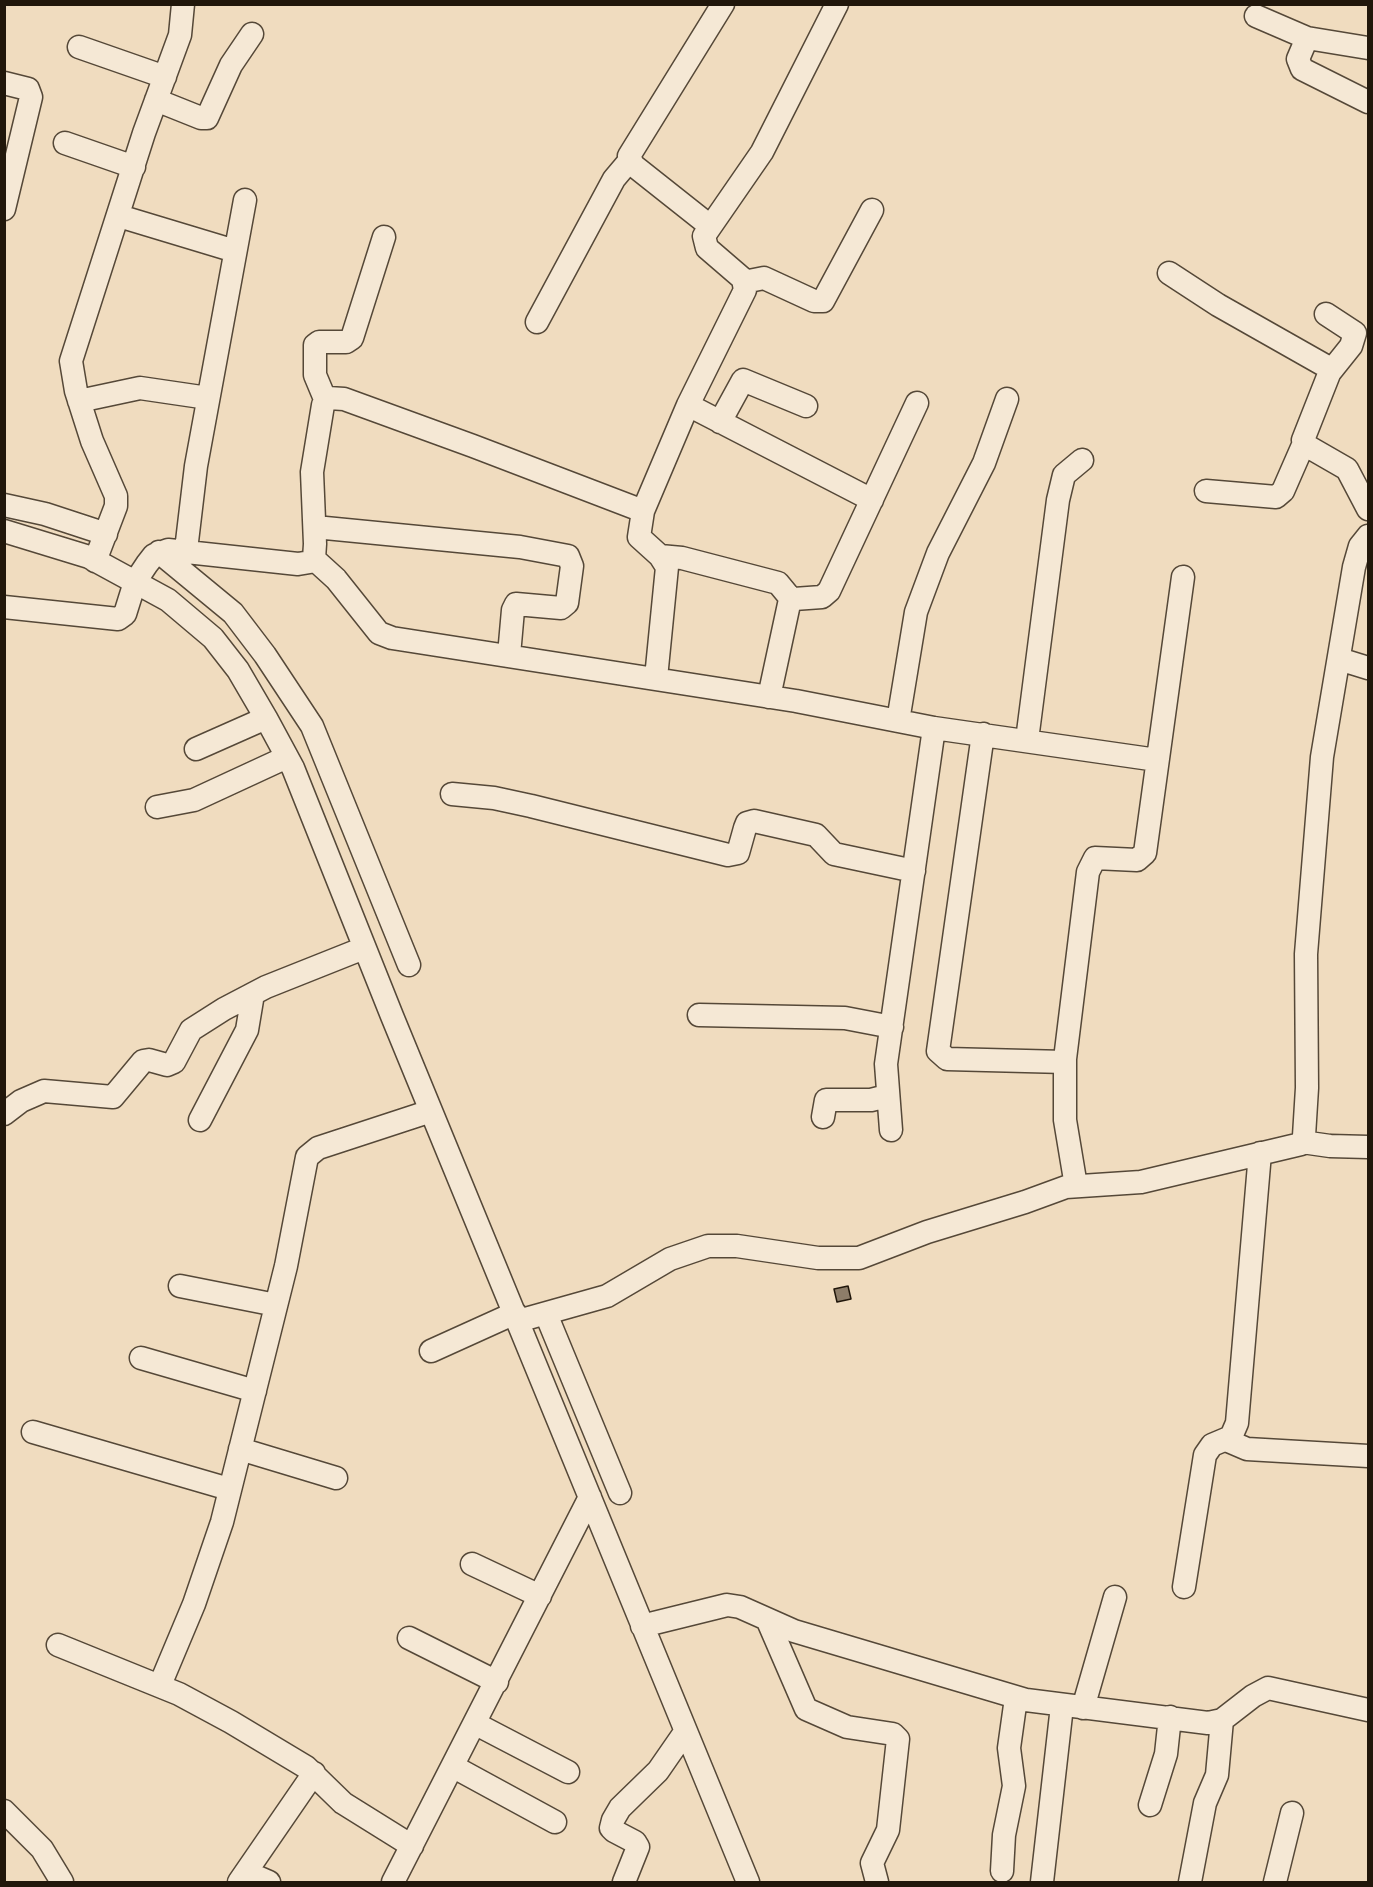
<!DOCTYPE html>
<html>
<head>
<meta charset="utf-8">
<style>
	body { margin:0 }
	#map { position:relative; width:1373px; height:1887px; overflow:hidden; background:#f0dcbf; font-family:"IM FELL French Canon",serif }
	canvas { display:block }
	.frame { position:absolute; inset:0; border:6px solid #21170b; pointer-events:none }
</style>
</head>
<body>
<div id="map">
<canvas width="1373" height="1887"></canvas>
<div class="frame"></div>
</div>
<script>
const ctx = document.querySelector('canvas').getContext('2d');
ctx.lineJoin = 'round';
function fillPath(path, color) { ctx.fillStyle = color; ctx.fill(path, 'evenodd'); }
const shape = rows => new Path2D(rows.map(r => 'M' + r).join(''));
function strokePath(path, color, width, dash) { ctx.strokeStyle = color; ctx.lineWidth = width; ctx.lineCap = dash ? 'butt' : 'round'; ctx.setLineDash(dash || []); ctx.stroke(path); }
const building = shape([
	[848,1286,851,1299,837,1302,834,1289,848,1286]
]);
fillPath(building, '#8d7d69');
strokePath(building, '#21170b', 1.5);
const minor = shape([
	[1256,16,1307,38,1368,48],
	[1307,38,1298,59,1302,69,1368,102],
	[79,47,165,77],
	[4,83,28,89,31,97,4,209],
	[156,100,201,118,207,118,231,65,252,34],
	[65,143,134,167],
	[119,216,235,251],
	[710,226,633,165,629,156,723,4],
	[1169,273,1218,305,1331,369,1303,440,1307,446,1347,469,1368,509],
	[744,282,764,278,814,301,823,301,872,210],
	[1326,314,1355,333,1351,346,1331,371],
	[537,322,614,179,630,160],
	[325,399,315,375,315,345,319,342,346,342,352,338,384,237],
	[79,401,140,388,208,398],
	[688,405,872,500],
	[720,422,743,380,806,406],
	[1206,491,1276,497,1283,491,1304,443],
	[4,505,45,514,106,534],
	[643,511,639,537,660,556,667,567,656,678],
	[315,527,520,547,568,556,572,566,567,603,561,608,516,604,513,610,509,655],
	[4,531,89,557,168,600,213,638,238,670,266,718,293,768,392,1016,748,1882],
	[186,550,196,466,245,200],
	[159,552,233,613,265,655,312,726,409,965],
	[660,556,682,558,778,583,792,600],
	[314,559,336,579,379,633,392,638,796,701,934,728,1157,760],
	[95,561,116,506,116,496,92,441,76,391,71,361,144,133,180,35,183,4],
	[4,607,118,619,125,614,135,582,147,564,154,555,168,550,298,564,310,562,314,559,315,544,312,472,323,405,328,398,344,399,473,446,643,511,688,405,745,290,743,279,707,248,704,236,762,152,837,4],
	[1339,659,1368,668],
	[769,697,789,604,794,599,822,597,829,591,917,403],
	[898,721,916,612,938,553,984,463,1007,399],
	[983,734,938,1051,947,1059,1065,1062],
	[1027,740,1058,500,1064,475,1082,460],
	[196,749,266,718],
	[452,794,494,798,531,806,728,855,738,853,745,828,747,823,754,821,816,835,834,854,914,871],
	[157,807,194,800,287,757],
	[699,1015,845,1018,892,1027],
	[4,1114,21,1101,44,1091,113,1097,143,1061,149,1060,167,1065,174,1062,191,1030,224,1009,266,987,364,948],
	[823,1117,826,1100,871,1100,887,1096],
	[200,1120,247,1030,253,994],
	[891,1130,886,1064,934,728],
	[1302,1142,1330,1146,1368,1147],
	[1076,1186,1065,1120,1065,1059,1088,872,1095,858,1137,860,1145,853,1183,577],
	[180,1286,276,1305],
	[546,1314,620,1493],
	[518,1321,607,1296,670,1259,708,1246,737,1246,818,1258,859,1258,927,1232,1025,1202,1066,1187,1141,1182,1301,1144,1304,1136,1307,1088,1306,954,1322,757,1354,567,1360,546,1368,536],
	[431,1351,515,1313],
	[141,1358,255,1391],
	[33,1432,229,1489],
	[1226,1440,1247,1449,1368,1456],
	[240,1449,336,1478],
	[472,1564,540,1596],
	[1184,1587,1205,1455,1212,1445,1231,1437,1237,1423,1260,1153],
	[767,1619,806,1709,847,1727,893,1734,898,1739,888,1830,872,1863,877,1882],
	[642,1626,727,1605,740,1607,794,1631,1026,1700,1208,1723,1222,1720,1253,1696,1268,1688,1368,1710],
	[409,1638,497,1682],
	[58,1645,179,1694,231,1722,306,1767,343,1803,412,1846],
	[160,1685,194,1604,222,1522,286,1266,307,1157,318,1148,431,1111],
	[1083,1708,1115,1597],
	[476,1724,568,1772],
	[454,1767,555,1822],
	[1150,1805,1166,1754,1170,1717],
	[4,1811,42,1849,62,1882],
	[1002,1871,1004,1835,1014,1786,1009,1748,1016,1698],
	[246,1872,269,1882],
	[239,1882,314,1773],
	[393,1882,590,1497],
	[624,1882,638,1847,635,1842,614,1831,611,1828,613,1820,620,1808,658,1771,685,1732],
	[1042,1882,1062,1706],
	[1190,1882,1205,1803,1217,1775,1222,1720],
	[1275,1882,1292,1813]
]);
strokePath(minor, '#554838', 25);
strokePath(minor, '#f5e8d5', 22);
</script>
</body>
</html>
